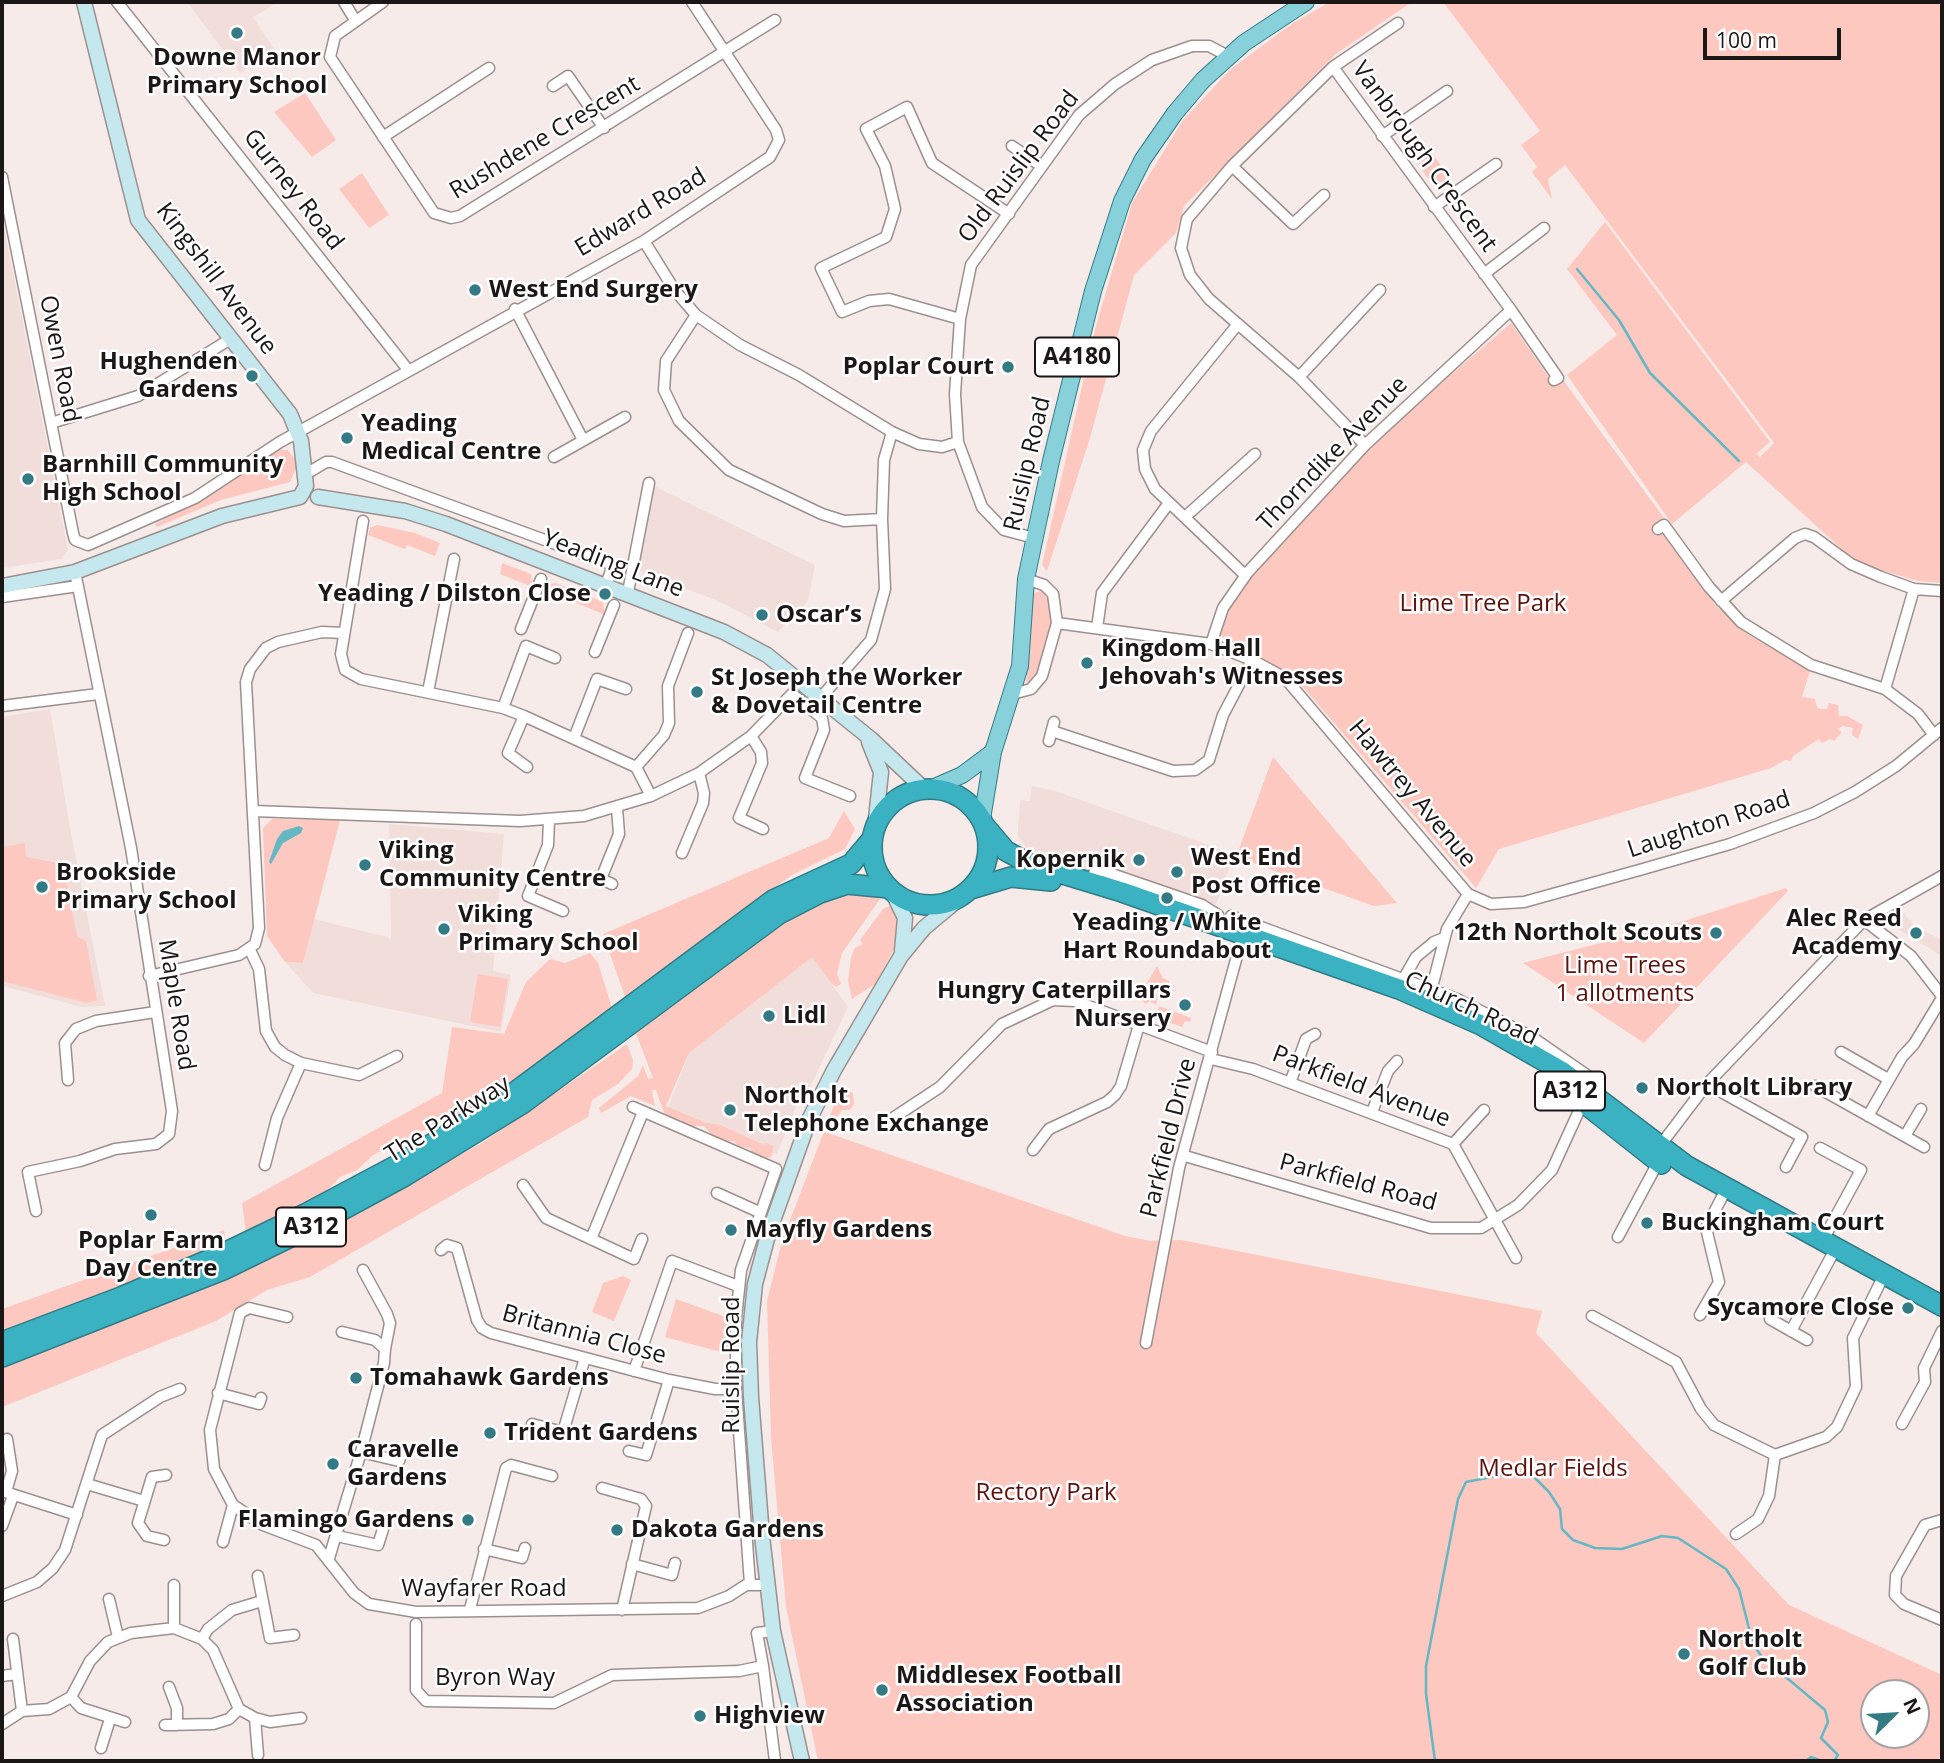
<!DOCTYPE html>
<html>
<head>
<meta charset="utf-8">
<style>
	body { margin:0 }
	#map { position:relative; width:1944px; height:1763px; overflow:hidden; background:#f7ebe9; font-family:"Open Sans",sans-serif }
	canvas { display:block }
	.frame { position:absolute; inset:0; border:4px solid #1b1717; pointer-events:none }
	.north { position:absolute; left:1860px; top:1679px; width:70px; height:70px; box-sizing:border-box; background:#fff; border:2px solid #a4a2a2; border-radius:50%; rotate:66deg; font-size:19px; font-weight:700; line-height:28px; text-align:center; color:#1b1717 }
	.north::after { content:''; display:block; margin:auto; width:24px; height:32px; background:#337a84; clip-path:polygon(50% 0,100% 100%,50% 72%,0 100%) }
	.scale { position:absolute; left:1703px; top:28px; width:138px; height:32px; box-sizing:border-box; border:4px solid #1b1717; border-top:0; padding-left:9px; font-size:21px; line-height:24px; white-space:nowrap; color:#1b1717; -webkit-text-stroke:5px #fff; paint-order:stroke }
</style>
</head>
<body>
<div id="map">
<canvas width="1944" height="1763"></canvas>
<div class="frame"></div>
<div class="north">N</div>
<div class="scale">100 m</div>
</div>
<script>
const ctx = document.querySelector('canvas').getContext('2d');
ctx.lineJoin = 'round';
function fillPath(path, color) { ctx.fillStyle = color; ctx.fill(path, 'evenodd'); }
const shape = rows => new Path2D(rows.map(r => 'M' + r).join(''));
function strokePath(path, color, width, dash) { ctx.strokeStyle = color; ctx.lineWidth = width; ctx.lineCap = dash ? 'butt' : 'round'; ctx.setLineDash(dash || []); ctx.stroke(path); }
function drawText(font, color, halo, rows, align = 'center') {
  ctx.font = font + ' "Open Sans",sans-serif'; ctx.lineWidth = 5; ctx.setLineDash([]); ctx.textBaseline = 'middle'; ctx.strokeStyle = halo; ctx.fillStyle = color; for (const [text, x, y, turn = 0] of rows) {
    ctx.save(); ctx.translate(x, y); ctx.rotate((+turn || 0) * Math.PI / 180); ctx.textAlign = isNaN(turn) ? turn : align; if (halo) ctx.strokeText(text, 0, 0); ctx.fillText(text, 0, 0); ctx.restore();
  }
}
fillPath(shape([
	[187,2,278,2,253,17,274,49,240,73],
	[2,217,68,550,61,559,2,568],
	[652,485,815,565,808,601,778,632,718,601,634,569],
	[50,709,70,828,105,1006,82,1007,2,986,2,717],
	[1032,786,1055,791,1234,854,1216,905,1109,866,1089,870,1027,849,1018,836,1018,828,1020,800,1030,801],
	[389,824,504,834,493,971,511,975,501,1032,313,993,285,962,303,963,314,919,391,938],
	[1898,906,1914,926,1942,940,1942,956,1880,918],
	[812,956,848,1007,804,1100,799,1099,777,1154,666,1113,689,1053]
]), '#f1ddd9');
fillPath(shape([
	[1330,2,1412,2,1336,54,1184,206,1176,233,1134,275,1090,438,1047,571,1042,565,1094,333,1132,203,1183,120,1232,68,1293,23],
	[1443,2,1942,2,1942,583,1918,581,1857,563,1746,462,1672,524,1567,375,1617,335,1567,269,1605,222,1770,442,1756,454,1760,457,1774,443,1565,165,1548,179,1552,199,1532,172,1537,167,1521,145,1540,131],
	[305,93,336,140,312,157,274,112],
	[1432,153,1452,182,1449,185,1432,184,1418,164],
	[362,173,389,215,369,228,339,189],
	[1511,323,1554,385,1563,380,1664,518,1656,525,1716,606,1749,635,1810,671,1802,697,1815,699,1817,708,1821,709,1827,709,1829,703,1838,705,1839,716,1847,716,1863,725,1858,739,1852,735,1853,728,1843,726,1837,729,1842,732,1834,741,1830,739,1822,743,1819,739,1793,756,1791,761,1785,760,1771,768,1499,849,1476,888,1303,687,1246,649,1227,642,1221,635,1220,624,1249,578,1376,439],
	[278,450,288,450,298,464,290,482,221,500,157,527,155,524,203,498],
	[377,525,415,533,440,543,435,556,407,545,405,549,368,535,370,528],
	[502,563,531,574,533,587,500,574],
	[556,583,603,602,605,615,542,588,548,584],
	[1041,591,1051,603,1052,627,1038,676,1026,685,1033,593],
	[1273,757,1397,903,1374,906,1236,857],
	[844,811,855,829,845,849,792,875,625,997,603,934,829,838],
	[272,819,340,820,303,963,285,962,267,936,263,828],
	[25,843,26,857,63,864,77,936,86,941,97,1000,87,1003,2,981,2,847],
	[1786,888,1788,891,1644,1043,1523,963,1678,923],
	[860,889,880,899,842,953,837,974,841,984,836,987,831,983,812,957,689,1053,666,1106,706,1123,720,1125,764,1145,766,1143,773,1146,772,1156,766,1159,751,1151,750,1148,739,1147,734,1141,724,1142,715,1139,704,1126,685,1126,681,1120,676,1121,665,1115,656,1090,652,1090,655,1106,631,1096,601,1113,599,1108,638,1076,643,1065,648,1079,653,1078,635,1031,789,912],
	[891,905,897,919,894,949,875,984,852,999,848,981,851,957,855,948,863,944,860,940,883,909],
	[590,953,598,963,612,1008,589,1030,466,1110,373,1155,357,1170,340,1177,326,1192,246,1234,242,1203,442,1093,452,1027,504,1034,526,982,550,959,565,963],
	[1157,966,1163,978,1169,981,1170,992,1162,995,1159,991,1155,991,1158,996,1156,1005,1150,1001,1145,1004,1139,996],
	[478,974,508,979,500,1027,470,1022],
	[1159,1006,1191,1018,1190,1022,1185,1021,1182,1027,1156,1018],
	[627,1044,633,1060,632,1069,618,1084,592,1100,588,1117,310,1277,267,1290,216,1321,2,1407,2,1367,226,1279,317,1237,485,1141],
	[841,1087,853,1093,854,1104,850,1110,842,1110,835,1120,837,1127,825,1132,1125,1236,1151,1241,1181,1240,1542,1311,1536,1333,1789,1605,1942,1675,1942,1761,818,1761,786,1607,771,1438,767,1301,782,1241],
	[1874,1693,1916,1693,1916,1735,1874,1735],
	[224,1230,226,1244,169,1270,2,1332,2,1309],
	[623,1276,631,1280,614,1321,592,1312,603,1283],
	[676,1299,734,1320,732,1355,665,1337]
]), '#fdc8c0');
fillPath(shape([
	[299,826,303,828,301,833,283,843,271,864,269,862,277,839,283,831]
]), '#63b8c4');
strokePath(shape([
	[1577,269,1619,320,1650,373,1739,461],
	[1435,1761,1426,1694,1426,1666,1458,1499,1466,1482,1517,1472,1533,1476,1549,1492,1560,1509,1562,1529,1573,1540,1595,1548,1622,1549,1662,1536,1678,1538,1726,1569,1739,1589,1753,1644,1762,1657,1825,1710,1828,1722,1821,1738,1838,1755,1834,1761],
	[1806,1761,1811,1757,1822,1761]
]), '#63b8c4', 2.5);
const street = shape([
	[117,2,409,371],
	[344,2,355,20],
	[383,2,335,36,330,57,434,213,451,218,460,216,775,20],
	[1333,67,1398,23],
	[553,86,568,76,604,128],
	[1382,136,1447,91],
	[383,137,489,68],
	[1012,146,1041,166],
	[1232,166,1293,224,1324,195],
	[2,177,73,533,75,540,88,545,195,498,280,442,644,241,770,157,779,140,776,130,692,2],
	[1434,207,1496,164],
	[644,241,672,286],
	[1484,274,1544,228],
	[678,294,696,315,740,345,799,375,892,432,919,444,942,447,958,442],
	[515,309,583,440],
	[696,315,666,361,664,390,679,421,729,470,822,514,844,521,882,519],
	[960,319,889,299,869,301,842,312,821,268,886,237,895,209,885,166,866,129,907,107,932,163,1009,214],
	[1238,324,1151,431,1143,450,1145,469,1155,489,1245,575],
	[1299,377,1380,290],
	[51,423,138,396,232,338],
	[1365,445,1299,377,1209,299,1190,275,1181,248,1187,219,1232,166,1333,67,1511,310,1558,378,1554,380],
	[554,457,625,417],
	[311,471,326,462,332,462,613,565,606,585],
	[1185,517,1255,454],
	[363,521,341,654,345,670,361,679,503,708,524,716,636,767,651,796],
	[1658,529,1664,525,1709,587,1741,622,1811,665,1885,689,1918,714,1934,735],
	[1034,538,1004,530,982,507,958,442,955,394,960,319,971,265,1079,115,1115,84,1152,60,1192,46,1209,46,1228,56],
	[628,592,649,483],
	[2,597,78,586],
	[1721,601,1795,538,1805,534,1814,537,1851,564,1881,577,1914,589,1942,591],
	[1057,623,1211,644,1252,660,1285,678,1468,894,1491,904,1524,902,1643,869,1730,844,1814,813,1855,792,1896,766,1942,728],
	[1097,628,1102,593,1169,503],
	[521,629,541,579],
	[1211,644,1223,608,1248,572,1365,445,1511,310],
	[595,652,614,605],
	[1885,689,1914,589],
	[428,692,454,559],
	[1012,694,1031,689,1042,676,1057,623,1053,594,1044,585,1026,579],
	[817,702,871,640,885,589,882,519,884,460,892,432],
	[2,706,98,694],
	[503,708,526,646,555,658],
	[524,716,508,753,527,767],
	[1052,731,1173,771,1195,770,1209,760,1223,715,1252,660],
	[751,736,761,752,762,763,739,818,763,829],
	[574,738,597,679,626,689],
	[1049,741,1054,722],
	[636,767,664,735,669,723,668,686,688,633],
	[254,811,520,821,584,816,651,796,699,773,751,736,792,694,822,718,824,730,805,778,850,796],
	[549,820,548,845,528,896,563,911],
	[682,853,703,803,704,793,699,773],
	[1091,882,1094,873,1103,871,1202,905,1218,915,1217,926],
	[612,884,601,879,619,834,617,808],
	[1231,916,1457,999,1532,1037,1597,1082],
	[1864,920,1911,956,1942,996],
	[250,950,259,969,266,1031,275,1047,285,1055,301,1063,359,1075,397,1056],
	[149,976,239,955,255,944,259,928,246,682,250,669,266,648,278,642,322,632,344,633],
	[1401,983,1416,957,1434,942,1444,938],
	[1430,995,1447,929,1468,894],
	[1841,1052,1888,1079],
	[1211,1059,1253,1069,1453,1144,1516,1258],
	[68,1080,65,1043,76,1029,96,1021,155,1012],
	[1290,1083,1306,1039,1315,1034],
	[1707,1084,1802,1137,1786,1167],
	[1815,1086,1924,1147],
	[633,1107,776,1169,741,1270,736,1318,736,1389,750,1584],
	[1372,1112,1388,1071,1397,1061],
	[1868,1116,1902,1057,1914,1044,1942,998],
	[893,1118,940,1087,1002,1024,1053,1000,1075,1001,1212,1052],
	[1905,1136,1921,1109],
	[1453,1144,1484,1110],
	[1659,1147,1707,1084,1864,920,1942,876],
	[1820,1148,1861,1170,1823,1240],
	[1033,1150,1049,1129,1107,1102,1115,1095,1121,1086,1139,1025],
	[1185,1156,1431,1228,1481,1228,1518,1205,1552,1170,1583,1102],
	[265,1165,277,1118,301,1063],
	[523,1185,546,1218,634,1259,642,1239],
	[717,1193,759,1212],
	[36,1211,28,1172,80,1161,115,1149,156,1144,169,1134,172,1111,131,848,75,572],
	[1618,1237,1655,1168],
	[591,1239,643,1112],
	[441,1250,447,1245,457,1248,477,1320,482,1328,491,1333,669,1380,715,1389,736,1389],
	[363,1270,387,1314,390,1323,385,1349],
	[1700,1315,1719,1282,1706,1228,1722,1197],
	[1592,1316,1676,1362,1701,1409,1714,1425,1775,1455,1826,1437,1837,1427,1856,1387,1853,1338,1880,1283],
	[287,1317,249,1308,240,1313,210,1430,214,1469,233,1505,263,1525,316,1545,354,1593,369,1604,416,1612,698,1608,729,1596,746,1585,767,1585],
	[1770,1319,1807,1340],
	[1791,1331,1831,1257],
	[1146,1343,1179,1168,1240,945],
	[634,1371,672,1261,738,1286],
	[218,1393,259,1404,261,1398],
	[532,1424,563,1432,585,1358],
	[1902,1424,1925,1382,1924,1368,1942,1331],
	[629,1451,646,1455,669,1380],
	[361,1452,399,1461,402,1452],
	[87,1484,144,1501],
	[602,1488,641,1499,646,1506,622,1610],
	[2,1491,77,1515],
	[6,1492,12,1471,7,1439],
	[1942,1520,1925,1525,1896,1576,1895,1595,1904,1604,1942,1620],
	[2,1526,13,1496],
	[1736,1534,1758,1519,1769,1496,1775,1455],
	[337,1536,378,1545,383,1529],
	[164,1540,147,1536,138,1523,152,1477,166,1475],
	[223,1542,233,1505],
	[484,1549,522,1558,525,1548],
	[329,1558,361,1452,384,1363,385,1349,375,1340,342,1332],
	[632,1564,672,1575,675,1563],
	[258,1576,270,1638,294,1635],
	[174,1585,174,1628],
	[2,1596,37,1582,53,1568,65,1550,102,1435,160,1397,180,1389],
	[109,1599,118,1637],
	[470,1609,506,1468,511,1465,552,1476],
	[416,1624,416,1690,426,1701,554,1703,612,1675,739,1671,763,1666,757,1633,773,1631],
	[13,1639,22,1711],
	[202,1639,208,1629,232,1610,262,1601],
	[763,1666,775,1761],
	[2,1676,17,1674],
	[169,1687,177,1708,177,1725],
	[71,1697,81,1708,125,1722],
	[255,1718,270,1722,301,1718],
	[2,1724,22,1711,49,1709,71,1697,90,1661,108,1642,131,1633,174,1628,202,1639,213,1650,239,1709,255,1718,258,1755],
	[165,1725,213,1724,229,1719,239,1709],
	[101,1748,110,1719]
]);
const secondary = shape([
	[84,2,138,220,290,414,301,441,306,486],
	[318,497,405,511,446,524,724,632,767,655,871,739,924,789],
	[2,586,75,572,222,516,300,497,306,486],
	[869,742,881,772,875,828],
	[893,893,905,918,902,951],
	[802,1761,773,1631,762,1536,751,1397,749,1342,755,1284,768,1235,809,1120,834,1070,901,956,924,928,960,898]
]);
const primary = shape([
	[930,789,962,775,993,752],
	[982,819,993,752,1020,666,1026,579,1051,461,1093,291,1122,201,1143,159,1175,113,1203,80,1244,43,1306,2]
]);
const highway = shape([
	'872 847a58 58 0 1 1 116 0a58 58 0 1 1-116 0Z',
	[984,825,1006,851,1030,864,1122,892,1399,989,1481,1025,1563,1072,1687,1166,1942,1306],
	[971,889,1011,877,1051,881],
	[1589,1107,1661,1164],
	[2,1342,121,1297,220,1255,307,1213,401,1163,512,1094,773,900,851,864,872,839],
	[2,1357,223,1270,309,1228,405,1176,522,1104,779,914,820,893,847,884,889,888]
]);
strokePath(street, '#9b908e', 13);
strokePath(secondary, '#9b908e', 17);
strokePath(primary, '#307c86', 18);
strokePath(highway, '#307c86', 22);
strokePath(street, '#fff', 10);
strokePath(secondary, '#c4e8ed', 14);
strokePath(primary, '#89d1da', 16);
strokePath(highway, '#3bb2c2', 19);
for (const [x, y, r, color] of [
	[237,33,7,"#337a84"],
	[475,290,7,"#337a84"],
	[1008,367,7,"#337a84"],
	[252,376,7,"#337a84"],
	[347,438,7,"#337a84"],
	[28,479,7,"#337a84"],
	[605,594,7,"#337a84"],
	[762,615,7,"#337a84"],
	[1087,663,7,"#337a84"],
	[697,692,7,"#337a84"],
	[1139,860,7,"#337a84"],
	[365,865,7,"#337a84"],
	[1177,872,7,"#337a84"],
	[42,887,7,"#337a84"],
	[1167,898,7,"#337a84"],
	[444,929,7,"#337a84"],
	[1716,933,7,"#337a84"],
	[1916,933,7,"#337a84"],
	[1185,1005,7,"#337a84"],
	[769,1016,7,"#337a84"],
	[1642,1088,7,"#337a84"],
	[730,1110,7,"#337a84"],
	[151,1215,7,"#337a84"],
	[1647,1223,7,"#337a84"],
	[731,1230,7,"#337a84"],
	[1908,1308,7,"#337a84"],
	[356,1378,7,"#337a84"],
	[490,1433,7,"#337a84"],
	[333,1464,7,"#337a84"],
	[468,1520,7,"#337a84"],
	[617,1530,7,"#337a84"],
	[1684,1654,7,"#337a84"],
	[882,1690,7,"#337a84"],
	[700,1716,7,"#337a84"]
]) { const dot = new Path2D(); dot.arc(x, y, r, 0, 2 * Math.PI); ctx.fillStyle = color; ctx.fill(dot); strokePath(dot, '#fff', 2.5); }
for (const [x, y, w] of [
	[1077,357,84],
	[1570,1091,70],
	[311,1227,70]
]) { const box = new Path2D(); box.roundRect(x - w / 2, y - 19.5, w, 39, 5); ctx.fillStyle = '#fff'; ctx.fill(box); strokePath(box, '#1b1717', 2); }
drawText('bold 23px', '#1b1717', null, [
	["A4180",1077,357],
	["A312",1570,1091],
	["A312",311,1227]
]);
drawText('bold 24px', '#1b1717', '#fff', [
	["Downe Manor",237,58,"center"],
	["Primary School",237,86,"center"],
	["West End Surgery",489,290],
	["Hughenden",238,362,"right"],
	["Gardens",238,390,"right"],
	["Poplar Court",994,367,"right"],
	["Yeading",361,424],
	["Medical Centre",361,452],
	["Barnhill Community",42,465],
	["High School",42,493],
	["Yeading / Dilston Close",591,594,"right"],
	["Oscar’s",776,615],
	["Kingdom Hall",1101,649],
	["Jehovah's Witnesses",1101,677],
	["St Joseph the Worker",711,678],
	["& Dovetail Centre",711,706],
	["Viking",379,851],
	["Community Centre",379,879],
	["West End",1191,858],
	["Post Office",1191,886],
	["Kopernik",1125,860,"right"],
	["Brookside",56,873],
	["Primary School",56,901],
	["Viking",458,915],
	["Primary School",458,943],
	["Alec Reed",1902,919,"right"],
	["Academy",1902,947,"right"],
	["Yeading / White",1167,923,"center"],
	["Hart Roundabout",1167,951,"center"],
	["12th Northolt Scouts",1702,933,"right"],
	["Hungry Caterpillars",1171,991,"right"],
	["Nursery",1171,1019,"right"],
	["Lidl",783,1016],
	["Northolt Library",1656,1088],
	["Northolt",744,1096],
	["Telephone Exchange",744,1124],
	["Buckingham Court",1661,1223],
	["Mayfly Gardens",745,1230],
	["Poplar Farm",151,1241,"center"],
	["Day Centre",151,1269,"center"],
	["Sycamore Close",1894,1308,"right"],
	["Tomahawk Gardens",370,1378],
	["Trident Gardens",504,1433],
	["Caravelle",347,1450],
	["Gardens",347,1478],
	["Flamingo Gardens",454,1520,"right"],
	["Dakota Gardens",631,1530],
	["Northolt",1698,1640],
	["Golf Club",1698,1668],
	["Middlesex Football",896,1676],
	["Association",896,1704],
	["Highview",714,1716]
], 'left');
drawText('24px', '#1b1717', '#fff', [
	["Rushdene Crescent",545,138,-31],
	["Vanbrough Crescent",1424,157,54],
	["Old Ruislip Road",1019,167,-53],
	["Gurney Road",293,190,52],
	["Edward Road",641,213,-31],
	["Kingshill Avenue",216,279,53],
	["Owen Road",59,359,79],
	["Thorndike Avenue",1333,454,-46],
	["Ruislip Road",1028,464,-77],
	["Yeading Lane",613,564,21],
	["Hawtrey Avenue",1412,794,50],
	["Laughton Road",1709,825,-18],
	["Maple Road",176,1005,81],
	["Church Road",1471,1009,25],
	["Parkfield Avenue",1361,1087,21],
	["The Parkway",448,1120,-32],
	["Parkfield Drive",1169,1138,-76],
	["Parkfield Road",1358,1183,15],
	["Britannia Close",584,1335,15],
	["Ruislip Road",732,1365,-90],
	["Wayfarer Road",484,1589],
	["Byron Way",495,1678]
]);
drawText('24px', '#60100b', '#fff', [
	["Lime Tree Park",1483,604],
	["Lime Trees",1625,966],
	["1 allotments",1625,994],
	["Medlar Fields",1553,1469],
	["Rectory Park",1046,1493]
]);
</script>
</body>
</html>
